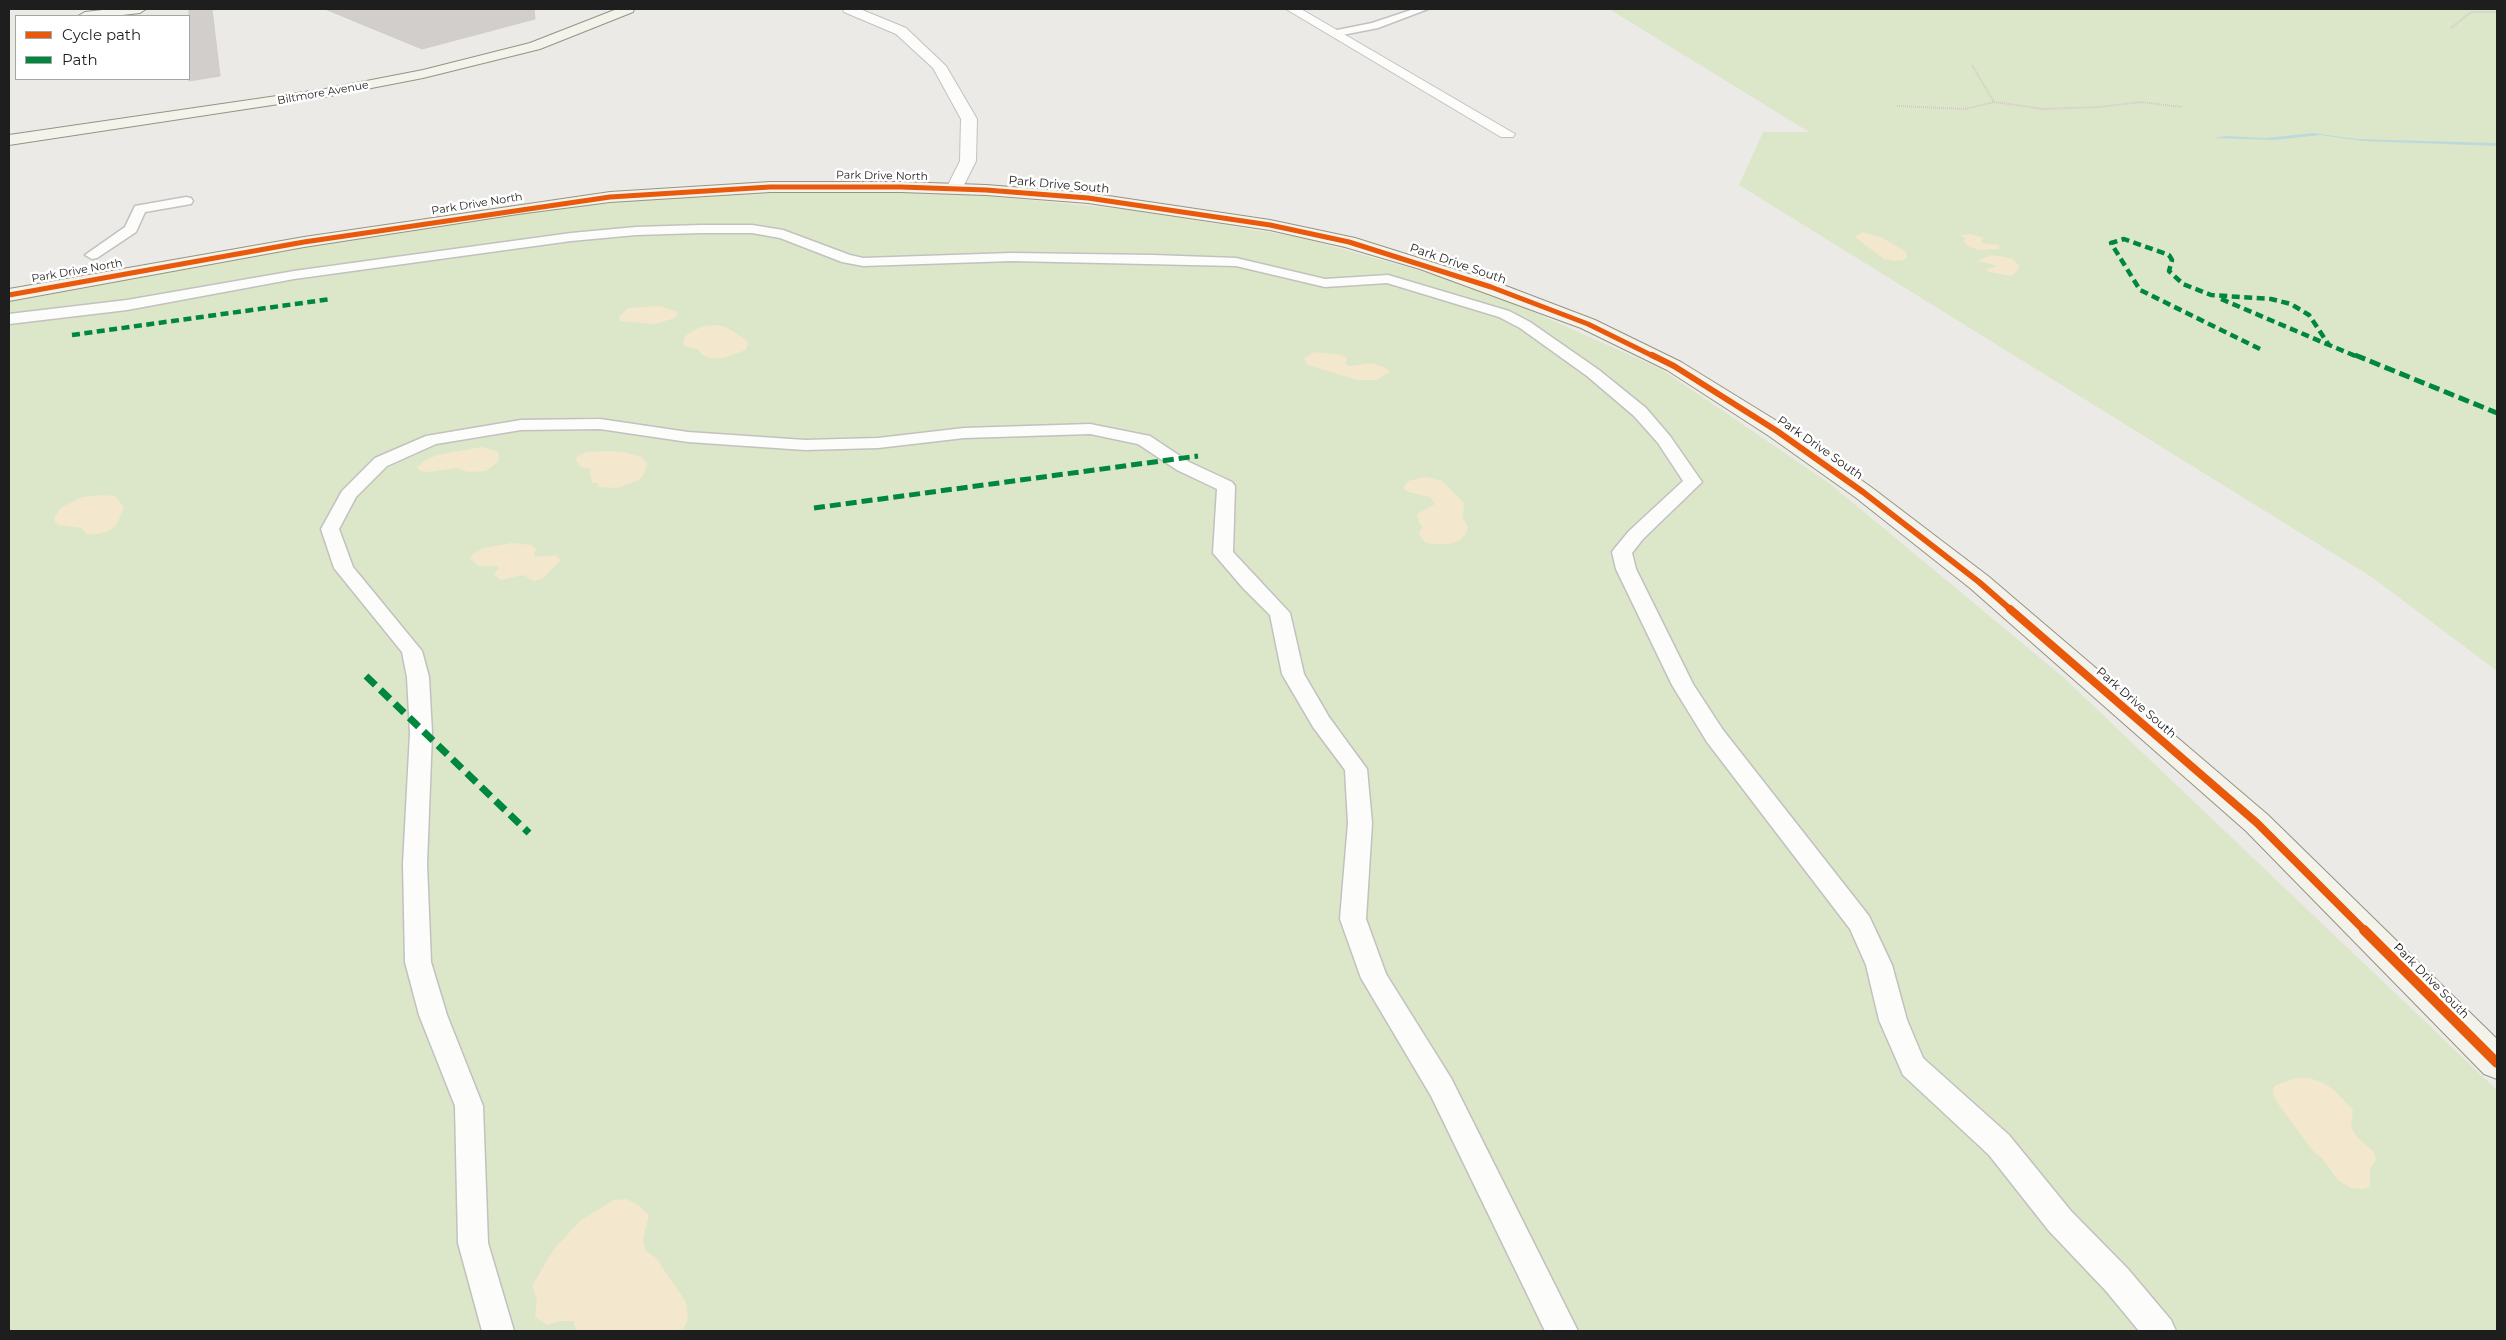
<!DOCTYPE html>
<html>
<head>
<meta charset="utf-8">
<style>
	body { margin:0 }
	#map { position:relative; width:2506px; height:1340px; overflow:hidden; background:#eceae7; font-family:Montserrat,sans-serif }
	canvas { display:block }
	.frame { position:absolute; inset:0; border:10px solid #1e1e1e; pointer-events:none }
	.legend { position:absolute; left:15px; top:15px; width:175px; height:65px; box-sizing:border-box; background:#fff; border:1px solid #a5a5a5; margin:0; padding:6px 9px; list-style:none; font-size:15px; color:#1e1e1e }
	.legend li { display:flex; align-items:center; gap:10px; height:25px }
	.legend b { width:25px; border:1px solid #a5a5a5 }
</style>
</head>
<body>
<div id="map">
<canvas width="2506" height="1340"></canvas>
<div class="frame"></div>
<ul class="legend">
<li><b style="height:6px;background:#e8590c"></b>Cycle path</li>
<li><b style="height:6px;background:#00873e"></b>Path</li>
</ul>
</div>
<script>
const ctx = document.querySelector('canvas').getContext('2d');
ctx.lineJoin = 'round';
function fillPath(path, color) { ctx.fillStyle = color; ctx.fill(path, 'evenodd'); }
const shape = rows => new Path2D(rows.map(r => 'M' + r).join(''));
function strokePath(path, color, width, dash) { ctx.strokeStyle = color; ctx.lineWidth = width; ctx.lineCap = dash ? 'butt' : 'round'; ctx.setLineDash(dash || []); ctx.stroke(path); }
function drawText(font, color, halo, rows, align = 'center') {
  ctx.font = font + ' Montserrat,sans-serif'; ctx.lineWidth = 5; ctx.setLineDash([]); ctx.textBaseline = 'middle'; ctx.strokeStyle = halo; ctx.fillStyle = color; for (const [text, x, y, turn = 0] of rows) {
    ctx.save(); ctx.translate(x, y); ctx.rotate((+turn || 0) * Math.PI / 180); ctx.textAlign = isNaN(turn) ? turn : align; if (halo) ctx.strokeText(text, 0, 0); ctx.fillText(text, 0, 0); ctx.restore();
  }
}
fillPath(shape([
	[1609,9,2497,9,2497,671,2373,578,1739,185,1763,132,1809,132],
	[814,191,968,194,1132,210,1299,237,1478,287,1661,369,1829,483,2062,676,2497,1090,2497,1331,9,1331,9,300,334,241,529,212,676,196]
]), '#dce7c9');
fillPath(shape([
	[1863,232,1883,238,1906,252,1907,257,1904,260,1895,261,1884,259,1855,237],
	[1970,234,1984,238,1981,241,1982,243,1999,245,2000,249,1979,250,1970,247,1963,241,1966,239,1960,235],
	[1991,255,2011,258,2019,265,2018,270,2011,276,1989,272,1986,270,1996,266,1995,265,1978,261],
	[660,306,678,312,675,318,655,324,620,321,619,317,628,308],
	[717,325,726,327,746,340,748,344,746,350,724,358,710,358,703,355,697,349,685,346,683,343,685,336,694,330,704,326],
	[1315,352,1341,355,1347,358,1345,364,1350,366,1372,363,1388,369,1390,372,1376,380,1357,380,1308,365,1304,358],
	[482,447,497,451,499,455,498,462,486,471,468,472,456,468,429,472,420,471,417,467,424,461,437,455],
	[608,451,623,452,642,457,648,464,642,477,637,481,617,488,599,487,597,483,592,483,591,475,589,474,591,469,580,467,575,458,586,452],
	[1426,477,1442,481,1464,503,1463,518,1468,528,1466,534,1460,540,1450,544,1431,544,1424,541,1420,536,1419,533,1423,527,1419,523,1417,514,1435,504,1430,497,1408,492,1403,488,1408,481],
	[102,495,115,496,124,507,117,524,110,530,99,534,86,534,82,528,59,525,55,522,54,518,60,509,66,505,83,497],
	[512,543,531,545,536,549,534,554,535,557,555,555,561,560,542,579,534,581,523,575,501,580,494,574,499,568,497,566,478,566,470,558,473,554,484,548],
	[2296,1078,2309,1078,2322,1082,2334,1090,2353,1110,2351,1127,2356,1136,2374,1152,2376,1160,2370,1169,2370,1187,2363,1189,2351,1188,2338,1180,2322,1158,2313,1151,2276,1101,2273,1094,2274,1086],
	[627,1199,639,1206,649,1215,643,1239,645,1250,656,1258,686,1302,688,1320,682,1331,577,1331,573,1321,561,1321,547,1325,535,1317,537,1299,532,1286,554,1249,580,1221,614,1200]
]), '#f3e7ce');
fillPath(shape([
	[2313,133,2357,139,2497,143,2497,146,2363,141,2320,135,2275,140,2214,138,2225,136,2265,138]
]), '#bed9dc');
const building = shape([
	[189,9,212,9,220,76,189,81,189,9],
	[325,9,534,9,535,19,422,49,325,9]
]);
fillPath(building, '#d1cecc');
strokePath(building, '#cfccc9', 1);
const lane = shape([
	[1414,9,1428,9,1378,28,1337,36,1332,33,1337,30,1372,23,1414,9],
	[186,197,191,198,193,201,191,204,145,212,136,232,97,258,92,259,85,255,125,227,135,206,186,197],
	[701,225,752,225,783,230,850,255,863,258,1012,253,1153,255,1236,258,1325,279,1388,275,1509,311,1530,322,1599,370,1646,408,1670,436,1702,482,1643,539,1632,553,1636,569,1693,684,1723,730,1869,916,1892,965,1907,1020,1923,1058,2009,1135,2071,1211,2128,1269,2171,1320,2176,1331,2139,1331,2106,1291,2049,1231,1989,1155,1903,1075,1879,1020,1866,965,1850,929,1707,742,1672,685,1616,569,1612,552,1615,548,1629,531,1683,481,1658,443,1634,416,1587,376,1520,328,1499,317,1387,283,1325,287,1236,266,1012,261,863,266,842,262,780,238,752,233,701,233,636,235,571,241,294,279,127,310,9,324,9,314,127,300,294,271,571,233,636,227,701,225],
	[600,419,688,432,805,440,878,438,964,428,1090,424,1150,436,1189,462,1232,482,1235,486,1233,552,1290,613,1304,674,1329,717,1367,769,1372,823,1366,919,1386,974,1451,1078,1578,1331,1545,1331,1431,1096,1361,978,1340,919,1348,823,1345,770,1313,727,1282,674,1270,615,1243,588,1213,553,1217,489,1177,470,1138,444,1090,434,964,438,878,448,805,450,688,442,600,429,521,430,436,444,387,466,356,497,339,529,353,567,422,651,429,677,432,733,427,864,431,962,447,1015,483,1106,488,1243,514,1331,482,1331,458,1243,455,1106,419,1015,405,962,403,864,410,733,407,677,402,652,334,568,321,529,342,491,375,458,426,436,521,420,600,419]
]);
const street = shape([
	[843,9,860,9,906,28,946,66,977,119,976,161,960,193,948,193,946,189,960,161,961,119,933,68,896,34,844,12,843,9],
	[1286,9,1301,9,1515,134,1513,137,1501,137,1286,9]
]);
const secondary = shape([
	[111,9,146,9,140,13,114,16,78,16,85,12,111,9],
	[617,9,634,9,633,12,540,49,423,78,325,97,9,145,9,135,325,89,423,70,530,43,617,9],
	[770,182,901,182,986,185,1088,193,1270,220,1355,238,1498,283,1595,320,1681,362,1785,426,1871,487,1988,576,2268,815,2497,1039,2497,1079,2484,1074,2246,831,1970,588,1855,497,1769,436,1667,370,1581,328,1420,269,1345,247,1270,230,1088,203,986,195,901,192,770,192,610,202,518,214,304,247,9,301,9,289,304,237,610,192,770,182]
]);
strokePath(lane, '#c2c1bf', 3);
strokePath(street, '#c2c1bf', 2);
strokePath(secondary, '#959481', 2);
strokePath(shape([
	[2451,28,2471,12,2497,12],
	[1994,102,2044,109,2099,107,2141,102,2182,107],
	[1897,106,1965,109,1994,102,1972,65]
]), '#d5c8c7', 2, [1, 1]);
fillPath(lane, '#fcfcfb');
fillPath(street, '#fcfcfb');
fillPath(secondary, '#f3f2eb');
strokePath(shape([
	[2221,299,2329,345],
	[72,335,331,299],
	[2260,349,2140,290,2111,243,2124,239,2169,255,2172,260,2169,271,2183,284,2211,295,2271,299,2291,304,2309,315,2329,345,2358,357]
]), '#00873e', 4.5, [8, 4.5]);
strokePath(shape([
	[2355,355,2497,413],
	[814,508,1198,456]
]), '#00873e', 5, [11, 5]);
strokePath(shape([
	[366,676,529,833]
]), '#00873e', 7, [13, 7]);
strokePath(shape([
	[9,295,304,242,610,197,770,187,901,187,986,190,1088,198,1270,225,1349,242,1491,287,1588,324,1655,357]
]), '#e8590c', 5);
strokePath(shape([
	[1652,355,1674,366,1777,431,1863,492,1979,582,2011,610]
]), '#e8590c', 6);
strokePath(shape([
	[2010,609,2257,823,2366,932]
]), '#e8590c', 8);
strokePath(shape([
	[2364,930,2497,1063]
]), '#e8590c', 10);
drawText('11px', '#1e1e1e', '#fff', [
	["Biltmore Avenue",323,93,-10],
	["Park Drive North",882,176,1],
	["Park Drive North",477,204,-9],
	["Park Drive North",77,271,-10]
]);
drawText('12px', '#1e1e1e', '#fff', [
	["Park Drive South",1059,185,5],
	["Park Drive South",1458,264,19],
	["Park Drive South",1820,448,35],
	["Park Drive South",2136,703,41],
	["Park Drive South",2431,981,45]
]);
</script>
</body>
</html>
